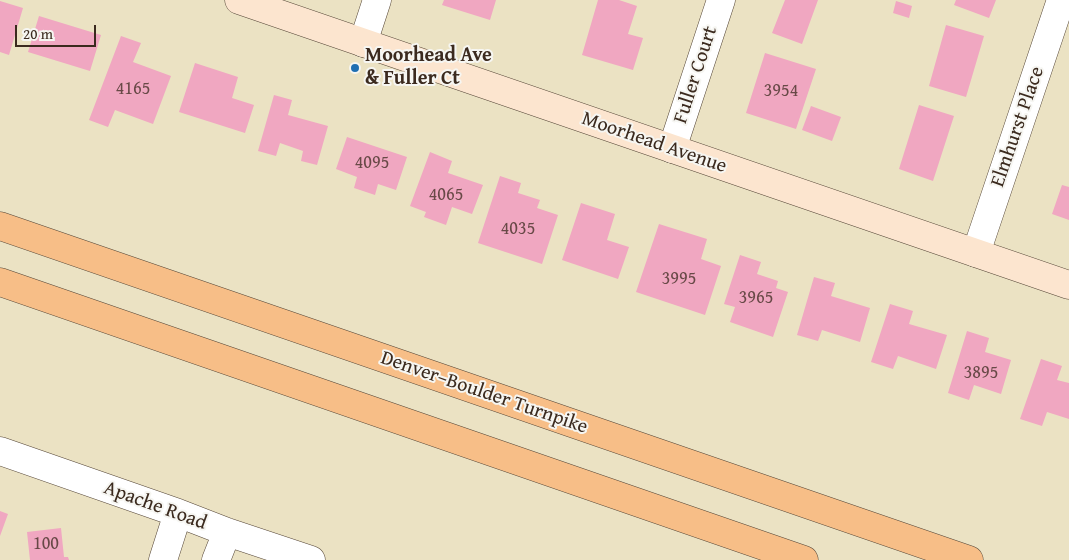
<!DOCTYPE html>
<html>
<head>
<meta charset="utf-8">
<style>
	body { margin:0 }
	#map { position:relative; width:1069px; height:560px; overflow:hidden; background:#ebe2c3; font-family:"Gentium Book Plus",serif }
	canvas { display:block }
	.scale { position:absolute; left:15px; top:25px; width:81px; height:22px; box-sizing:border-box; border:2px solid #3b2a1e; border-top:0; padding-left:6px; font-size:15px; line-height:18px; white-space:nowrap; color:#3b2a1e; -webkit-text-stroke:4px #f6f6f2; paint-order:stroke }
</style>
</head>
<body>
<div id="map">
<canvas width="1069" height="560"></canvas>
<div class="scale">20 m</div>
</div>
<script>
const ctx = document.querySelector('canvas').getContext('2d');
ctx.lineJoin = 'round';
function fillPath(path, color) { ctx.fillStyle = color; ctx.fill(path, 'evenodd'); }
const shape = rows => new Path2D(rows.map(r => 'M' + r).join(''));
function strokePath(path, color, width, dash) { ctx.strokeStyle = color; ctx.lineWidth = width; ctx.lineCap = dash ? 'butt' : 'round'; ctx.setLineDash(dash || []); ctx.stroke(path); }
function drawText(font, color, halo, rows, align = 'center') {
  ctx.font = font + ' "Gentium Book Plus",serif'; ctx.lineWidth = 4; ctx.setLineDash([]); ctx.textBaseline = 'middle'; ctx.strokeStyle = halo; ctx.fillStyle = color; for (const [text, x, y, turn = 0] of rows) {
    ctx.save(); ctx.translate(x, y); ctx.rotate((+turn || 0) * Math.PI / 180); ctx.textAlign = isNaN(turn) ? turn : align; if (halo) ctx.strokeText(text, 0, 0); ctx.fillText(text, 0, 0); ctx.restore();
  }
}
fillPath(shape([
	[444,0,496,0,490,20,442,5],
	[598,0,619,0,637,6,628,34,643,38,633,70,582,55],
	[785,0,818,0,802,44,772,33],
	[956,0,996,0,989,18,954,5],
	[0,1,23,8,9,55,0,52],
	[896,1,912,6,909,18,893,13],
	[39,16,101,35,90,71,28,52],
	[946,25,984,36,966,97,929,86],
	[121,36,141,43,133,62,171,76,153,124,115,110,108,127,89,120],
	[765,53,816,69,796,129,746,113],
	[195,63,238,77,232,98,254,105,245,133,179,112],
	[274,95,292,100,288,115,328,126,317,165,301,161,303,151,280,143,276,156,258,151],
	[919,105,954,116,933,181,899,169],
	[811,106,841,117,832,141,802,130],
	[347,137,407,157,396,190,378,184,375,195,354,188,357,177,336,169],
	[430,152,452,161,448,173,483,185,472,214,452,207,446,225,424,217,426,212,410,206],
	[500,176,521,183,518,193,540,200,537,208,558,215,542,264,478,243],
	[1062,185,1069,187,1069,220,1052,214],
	[581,203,615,214,607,240,629,247,618,279,562,260],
	[659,224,707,239,701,259,721,266,705,315,636,292],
	[740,255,761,262,757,274,778,281,776,288,788,292,773,337,730,322,735,307,724,304],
	[814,277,835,283,831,296,870,308,860,342,822,330,818,341,797,335],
	[890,304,913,311,909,324,947,335,936,369,898,356,893,369,871,362],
	[967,331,989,338,985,352,1011,360,1001,394,974,385,969,400,948,393],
	[1041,359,1062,366,1057,380,1069,383,1069,419,1047,412,1042,426,1020,419],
	[0,511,8,514,0,536],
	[61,528,64,557,68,557,69,560,30,560,27,532]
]), '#f0a7c1');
const street = shape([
	[363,43,377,0],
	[672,149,721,0],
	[976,253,1061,0],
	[0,451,178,513,227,532,311,560],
	[163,560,178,513],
	[216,560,227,532]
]);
const secondary = shape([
	[239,0,1069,285]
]);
const highway = shape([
	[0,226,969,560],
	[0,282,804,560]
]);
strokePath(street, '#554637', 29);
strokePath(secondary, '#554637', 29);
strokePath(highway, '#554637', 29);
strokePath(street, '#fff', 28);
strokePath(secondary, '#fce5cf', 28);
strokePath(highway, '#f7be87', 28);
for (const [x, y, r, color] of [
	[355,68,5,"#1f6fb2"]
]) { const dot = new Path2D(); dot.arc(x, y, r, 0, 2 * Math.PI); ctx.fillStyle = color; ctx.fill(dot); strokePath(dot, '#f6f6f2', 2); }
drawText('18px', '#684947', null, [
	["4165",133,89],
	["3954",781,91],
	["4095",372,163],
	["4065",446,195],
	["4035",518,229],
	["3995",679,279],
	["3965",756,298],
	["3895",981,373],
	["100",46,544]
]);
drawText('bold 20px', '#3b2a1e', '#f6f6f2', [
	["Moorhead Ave",365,56],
	["& Fuller Ct",365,79]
], 'left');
drawText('20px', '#3b2a1e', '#f6f6f2', [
	["Fuller Court",696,75,-72],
	["Elmhurst Place",1018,127,-71],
	["Moorhead Avenue",654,143,19],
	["Denver–Boulder Turnpike",484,393,19],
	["Apache Road",155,506,20]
]);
</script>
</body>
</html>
